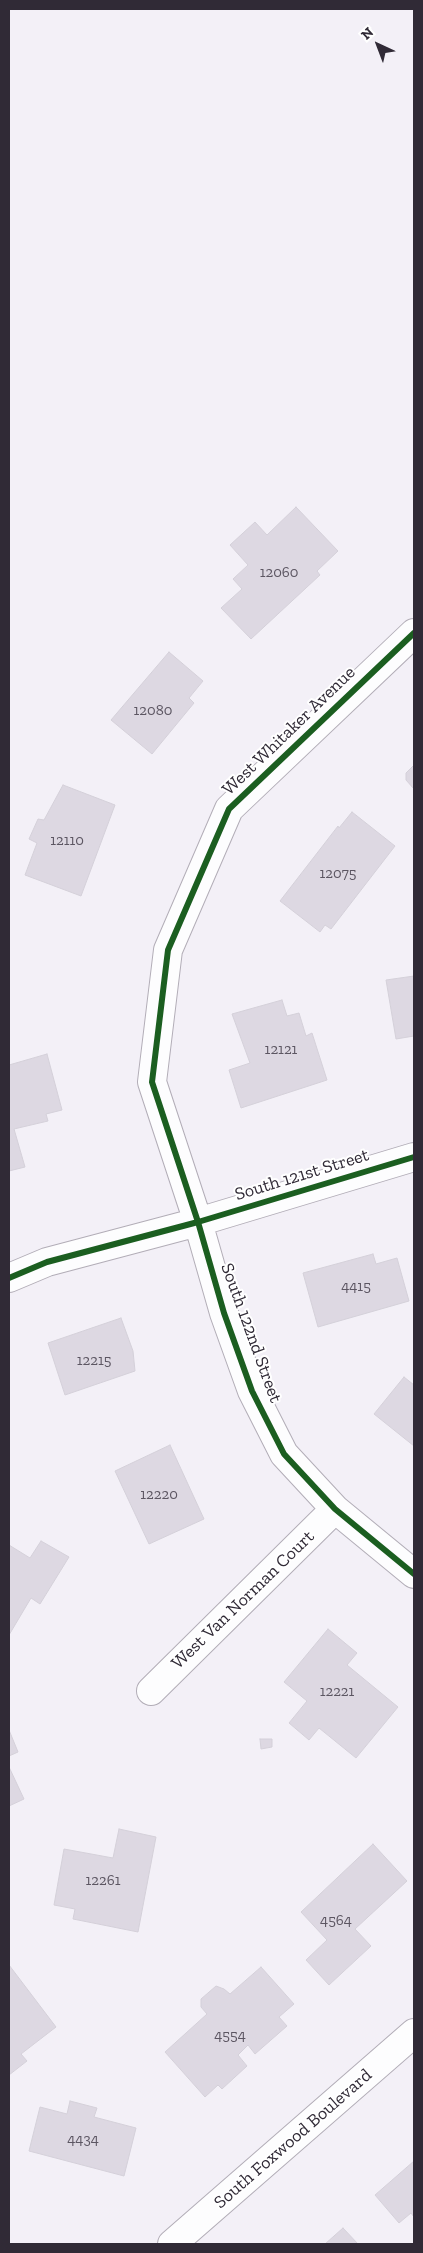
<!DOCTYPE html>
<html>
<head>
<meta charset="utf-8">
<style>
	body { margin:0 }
	#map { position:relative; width:423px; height:2253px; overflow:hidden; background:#f3f0f7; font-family:"Zilla Slab",serif }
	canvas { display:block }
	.frame { position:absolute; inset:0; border:10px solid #302a36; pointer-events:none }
	.north { position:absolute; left:353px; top:20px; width:50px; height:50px; -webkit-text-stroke:4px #fff; paint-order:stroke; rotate:317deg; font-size:14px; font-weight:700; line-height:20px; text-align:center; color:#302a36 }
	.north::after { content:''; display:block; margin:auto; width:18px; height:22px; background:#302a36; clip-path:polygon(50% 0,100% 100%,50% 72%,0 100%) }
</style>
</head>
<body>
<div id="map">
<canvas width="423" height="2253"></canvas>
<div class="frame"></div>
<div class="north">N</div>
</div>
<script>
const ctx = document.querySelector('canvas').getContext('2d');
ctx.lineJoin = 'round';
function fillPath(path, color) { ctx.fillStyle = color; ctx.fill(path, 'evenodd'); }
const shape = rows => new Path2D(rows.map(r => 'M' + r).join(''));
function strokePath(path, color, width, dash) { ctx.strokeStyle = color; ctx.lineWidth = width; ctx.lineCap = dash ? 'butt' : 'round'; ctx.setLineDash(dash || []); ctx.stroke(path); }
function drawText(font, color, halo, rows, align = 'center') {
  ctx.font = font + ' "Zilla Slab",serif'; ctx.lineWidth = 4; ctx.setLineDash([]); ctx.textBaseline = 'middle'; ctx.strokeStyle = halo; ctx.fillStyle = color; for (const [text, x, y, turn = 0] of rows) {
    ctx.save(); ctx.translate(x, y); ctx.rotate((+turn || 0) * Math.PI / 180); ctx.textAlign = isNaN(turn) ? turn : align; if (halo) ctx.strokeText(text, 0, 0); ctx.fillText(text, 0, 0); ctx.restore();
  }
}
const building = shape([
	[296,507,338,551,317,571,320,575,251,639,221,608,242,589,233,579,248,565,230,545,255,522,267,535,296,507],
	[169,652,203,681,189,698,194,703,152,754,111,720,169,652],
	[414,765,414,789,406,780,406,773,414,765],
	[63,785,115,805,81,896,25,875,37,843,29,839,38,819,44,820,63,785],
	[352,812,395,846,331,929,325,925,320,932,280,901,338,826,339,828,352,812],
	[414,976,414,1036,396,1039,386,980,414,976],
	[282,1000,287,1016,299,1013,306,1036,312,1033,327,1080,241,1108,229,1070,250,1063,232,1014,282,1000],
	[47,1054,62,1110,46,1114,48,1121,14,1129,25,1167,9,1171,9,1065,47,1054],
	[373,1254,376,1264,397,1258,409,1301,318,1327,303,1273,373,1254],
	[121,1318,133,1351,135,1371,65,1395,48,1343,121,1318],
	[404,1377,414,1385,414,1446,374,1414,404,1377],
	[170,1445,204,1519,149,1544,115,1471,170,1445],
	[41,1541,69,1557,40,1604,31,1598,9,1635,9,1545,30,1558,41,1541],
	[328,1629,357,1653,347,1665,398,1707,356,1758,319,1728,309,1740,289,1723,307,1701,284,1682,328,1629],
	[9,1730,18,1752,9,1756,9,1730],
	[260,1739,272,1739,272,1747,261,1749,260,1739],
	[9,1767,24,1799,9,1806,9,1767],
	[119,1829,156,1837,138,1932,73,1919,75,1909,54,1905,64,1849,113,1858,119,1829],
	[373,1844,407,1881,355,1929,371,1946,329,1985,306,1960,327,1940,301,1912,373,1844],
	[9,1965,56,2027,21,2054,27,2061,9,2075,9,1965],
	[261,1967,294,2004,279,2017,287,2026,255,2054,248,2045,238,2055,247,2066,222,2089,218,2085,205,2097,165,2052,207,2014,201,2007,201,1999,216,1986,224,1989,230,1994,261,1967],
	[70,2101,97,2108,94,2117,136,2128,124,2176,29,2151,40,2107,67,2114,70,2101],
	[414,2161,414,2217,411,2213,399,2223,375,2195,414,2161],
	[343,2228,358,2244,325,2244,343,2228]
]);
fillPath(building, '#ddd8e2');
strokePath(building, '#d4d0d9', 1);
const minor = shape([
	[414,1157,198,1222,224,1313,252,1391,284,1454,335,1509,414,1574],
	[9,1278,47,1262,198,1222,152,1082,168,950,229,809,414,633],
	[151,1691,335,1509],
	[172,2244,414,2033]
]);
strokePath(minor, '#b2adb7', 30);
strokePath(minor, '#fdfdfe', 28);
strokePath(shape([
	[414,1157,198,1222,224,1313,252,1391,284,1454,335,1509,414,1574],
	[9,1278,47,1262,198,1222,152,1082,168,950,229,809,414,633]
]), '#1b5e20', 6);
drawText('15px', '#5c5662', null, [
	["12060",279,573],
	["12080",153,711],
	["12110",67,841],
	["12075",338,874],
	["12121",281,1050],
	["4415",356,1287],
	["12215",94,1361],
	["12220",159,1495],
	["12221",337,1692],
	["12261",103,1881],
	["4564",336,1921],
	["4554",230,2036],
	["4434",83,2140]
]);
drawText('18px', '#302a36', '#fff', [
	["West Whitaker Avenue",289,731,-44],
	["South 121st Street",302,1175,-17],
	["South 122nd Street",251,1333,70],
	["West Van Norman Court",243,1600,-44],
	["South Foxwood Boulevard",293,2139,-41]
]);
</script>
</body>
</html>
